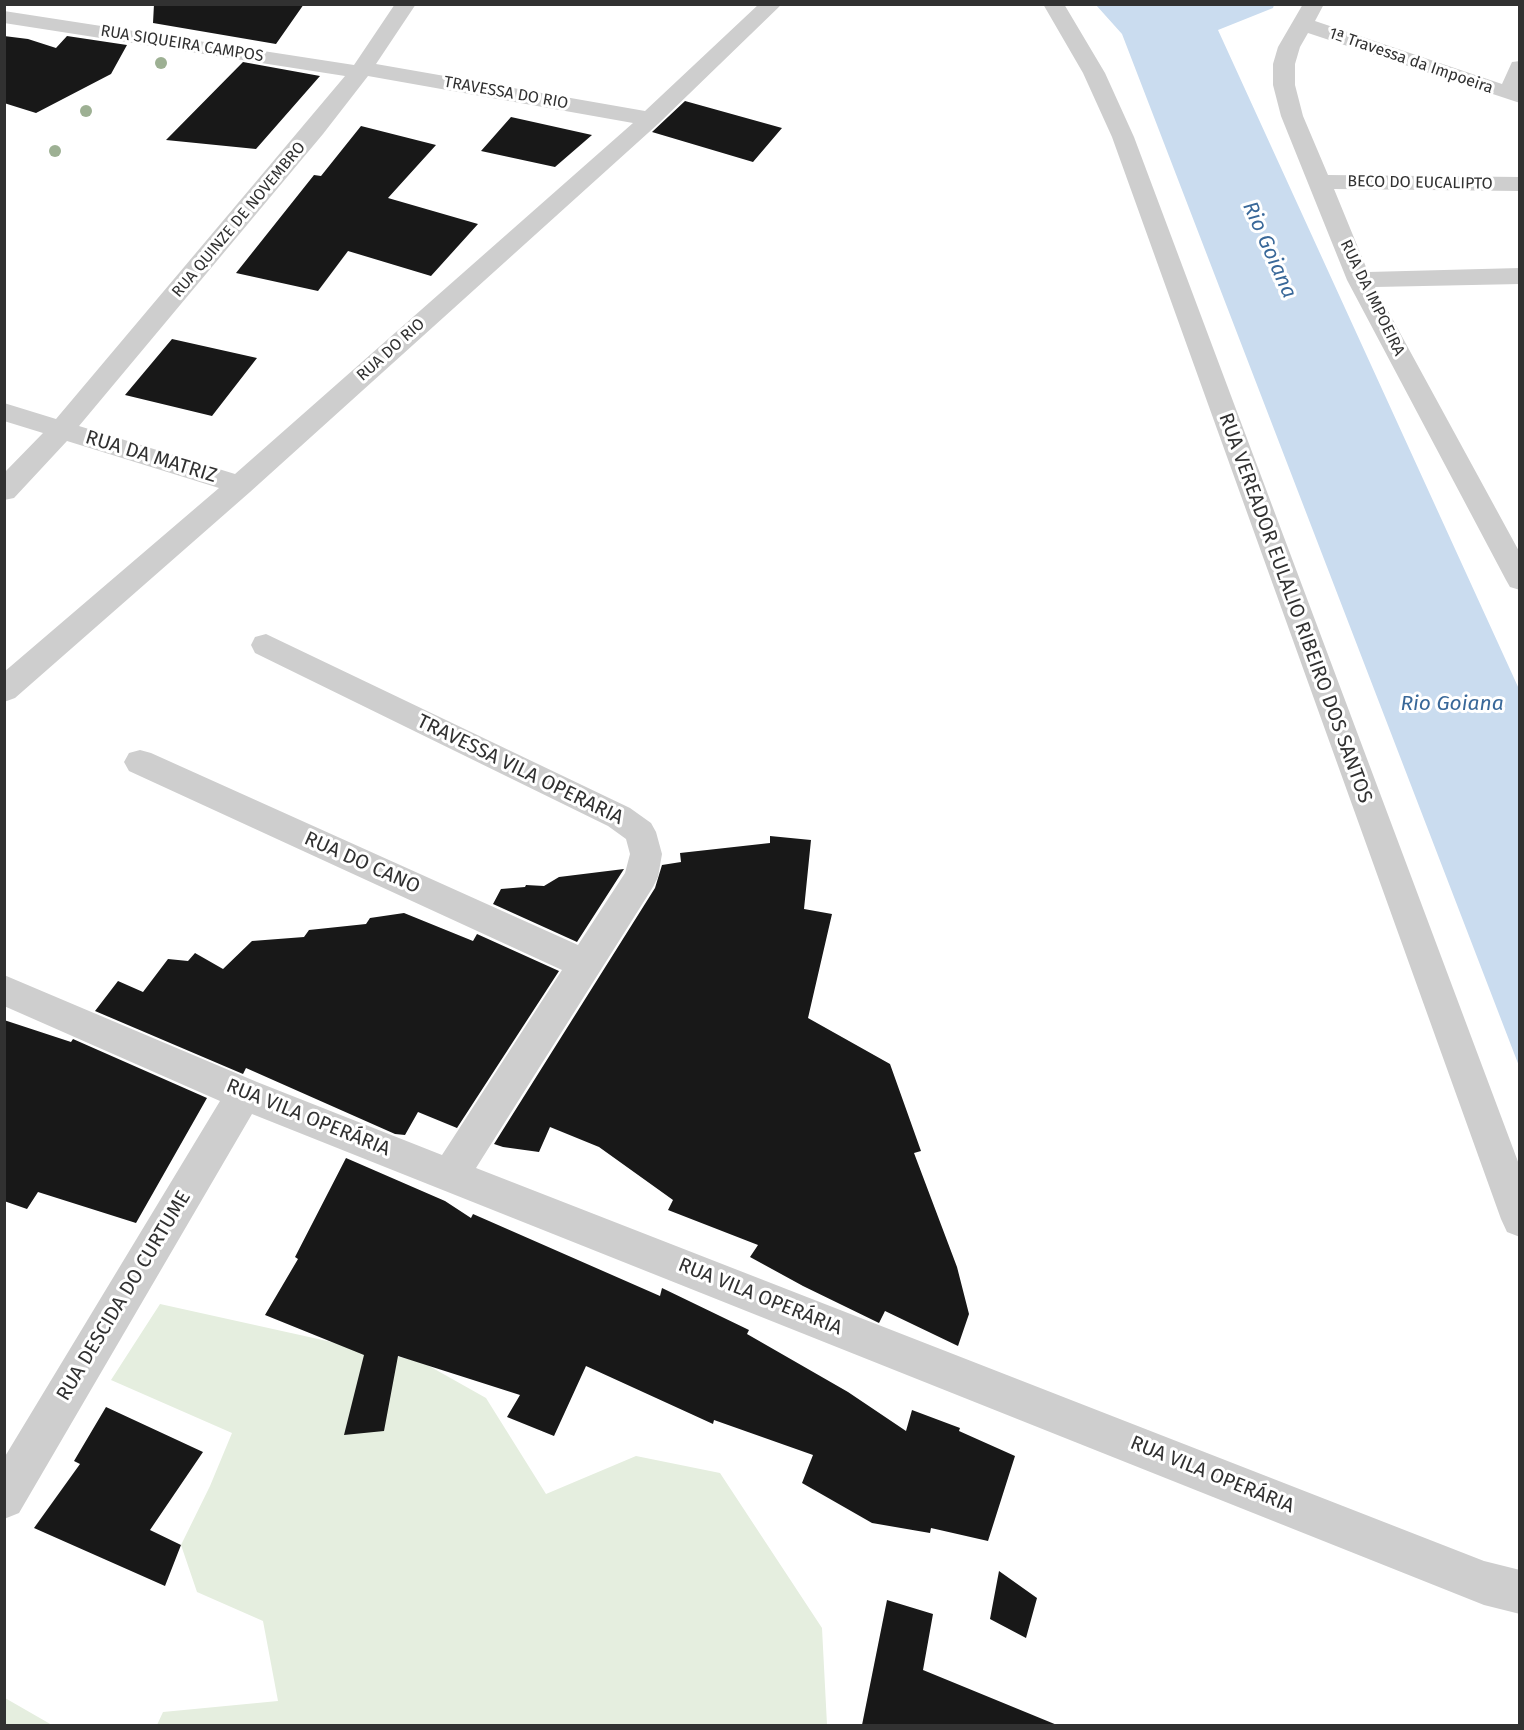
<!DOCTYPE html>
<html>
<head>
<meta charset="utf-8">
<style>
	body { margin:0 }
	#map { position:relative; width:1524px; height:1730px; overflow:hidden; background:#fff; font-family:"Fira Sans",sans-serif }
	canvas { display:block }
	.frame { position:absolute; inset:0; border:6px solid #313131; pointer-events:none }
</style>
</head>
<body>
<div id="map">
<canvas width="1524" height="1730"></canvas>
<div class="frame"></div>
</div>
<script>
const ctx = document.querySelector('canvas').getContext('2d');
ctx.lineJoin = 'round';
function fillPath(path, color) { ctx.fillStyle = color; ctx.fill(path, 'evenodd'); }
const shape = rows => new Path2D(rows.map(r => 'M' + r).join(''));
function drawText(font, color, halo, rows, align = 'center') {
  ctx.font = font + ' "Fira Sans",sans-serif'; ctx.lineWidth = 6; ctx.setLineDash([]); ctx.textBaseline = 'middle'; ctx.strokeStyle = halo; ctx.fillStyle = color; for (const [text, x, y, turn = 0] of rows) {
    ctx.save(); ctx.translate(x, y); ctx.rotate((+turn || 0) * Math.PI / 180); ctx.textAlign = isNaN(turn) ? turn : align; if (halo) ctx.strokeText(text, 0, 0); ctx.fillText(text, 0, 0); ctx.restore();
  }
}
fillPath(shape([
	[160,1304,422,1362,486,1398,546,1494,636,1456,720,1473,822,1628,827,1725,157,1725,163,1712,278,1701,263,1621,197,1592,181,1545,210,1486,232,1433,111,1380],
	[5,1698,52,1725,5,1725]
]), '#e5eedf');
fillPath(shape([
	[1096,5,1274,5,1273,8,1218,30,1519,689,1519,1066,1122,34]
]), '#cadcef');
fillPath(shape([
	[154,4,304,4,276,44,153,23],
	[4,36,28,39,56,48,67,36,127,45,111,74,36,113,4,103],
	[243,62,320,76,256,149,166,140],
	[685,101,782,128,753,162,652,132],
	[511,117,592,135,555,167,481,151],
	[361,126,436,145,388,198,478,224,431,276,348,251,318,291,236,273,314,175,321,176],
	[172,339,257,358,212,416,125,395],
	[770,836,811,840,804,909,832,914,808,1018,890,1064,921,1151,914,1153,957,1267,969,1314,958,1346,885,1311,879,1323,803,1286,750,1257,758,1245,668,1210,673,1200,599,1147,550,1127,539,1152,503,1147,494,1144,655,888,662,865,681,862,680,853,770,843],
	[624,869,577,942,493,904,501,889,525,887,526,885,544,886,559,877],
	[404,913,473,941,477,934,559,971,457,1128,418,1112,405,1135,395,1134,246,1068,243,1074,95,1011,118,981,143,992,168,959,188,961,195,953,223,969,252,941,304,937,309,930,366,924,370,918],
	[4,1020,71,1042,73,1039,207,1098,136,1223,38,1192,27,1209,4,1201],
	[346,1158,445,1201,471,1218,473,1214,660,1296,662,1288,749,1330,747,1334,848,1392,906,1431,912,1410,960,1428,959,1431,1015,1456,988,1541,931,1528,930,1533,872,1523,802,1483,813,1455,714,1420,713,1424,586,1366,554,1436,507,1417,520,1395,398,1356,384,1431,344,1435,364,1355,265,1315,298,1259,295,1257],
	[106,1407,203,1452,150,1530,181,1545,165,1586,34,1528,80,1464,74,1461],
	[999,1571,1037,1598,1026,1638,990,1619],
	[887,1600,933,1614,923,1670,1057,1725,862,1725]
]), '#181818');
fillPath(shape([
	[395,4,416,4,376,64,645,111,759,4,782,4,658,124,250,492,15,698,4,702,4,672,219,488,67,441,14,498,4,500,4,473,43,433,4,421,4,403,56,419,345,76,4,23,4,11,354,65,395,4],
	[368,76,633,123,235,474,79,426,323,134,368,76],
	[1043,4,1064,4,1105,73,1134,137,1520,1167,1520,1237,1507,1232,1501,1219,1112,137,1083,73,1043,4],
	[1303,4,1324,4,1315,21,1502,84,1512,62,1520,61,1520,103,1308,33,1300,47,1295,64,1295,85,1303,116,1328,175,1520,177,1520,191,1334,189,1368,272,1520,268,1520,284,1375,287,1520,553,1520,590,1510,587,1506,580,1347,280,1281,116,1273,85,1273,64,1278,47,1303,4],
	[266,634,630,808,651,823,656,832,662,854,658,877,653,887,476,1168,1484,1561,1520,1570,1520,1614,1484,1605,252,1114,19,1513,4,1519,4,1458,220,1101,4,1006,4,975,257,1082,442,1155,562,970,129,771,124,762,129,753,140,750,151,753,578,945,625,873,630,854,626,839,608,826,255,653,251,645,255,637,266,634]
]), '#cecece');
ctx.fillStyle = '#9db093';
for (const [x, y] of [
	[161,63],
	[86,111],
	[55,151]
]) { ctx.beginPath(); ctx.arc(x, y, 6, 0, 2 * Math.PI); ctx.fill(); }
drawText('16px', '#313131', '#fff', [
	["RUA SIQUEIRA CAMPOS",182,44,9],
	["1ª Travessa da Impoeira",1411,61,19],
	["TRAVESSA DO RIO",506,93,10],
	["BECO DO EUCALIPTO",1420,183,1],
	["RUA QUINZE DE NOVEMBRO",239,220,-50],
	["RUA DA IMPOEIRA",1372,298,64],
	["RUA DO RIO",391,350,-42]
]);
drawText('20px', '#313131', '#fff', [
	["RUA DA MATRIZ",151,457,17],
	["RUA VEREADOR EULALIO RIBEIRO DOS SANTOS",1295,608,70],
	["TRAVESSA VILA OPERARIA",520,770,26],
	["RUA DO CANO",362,863,24],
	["RUA VILA OPERÁRIA",308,1118,22],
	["RUA DESCIDA DO CURTUME",124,1296,-59],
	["RUA VILA OPERÁRIA",760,1297,22],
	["RUA VILA OPERÁRIA",1212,1475,22]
]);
drawText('italic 21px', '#396899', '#fff', [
	["Rio Goiana",1269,250,66],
	["Rio Goiana",1452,704]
]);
</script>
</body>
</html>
